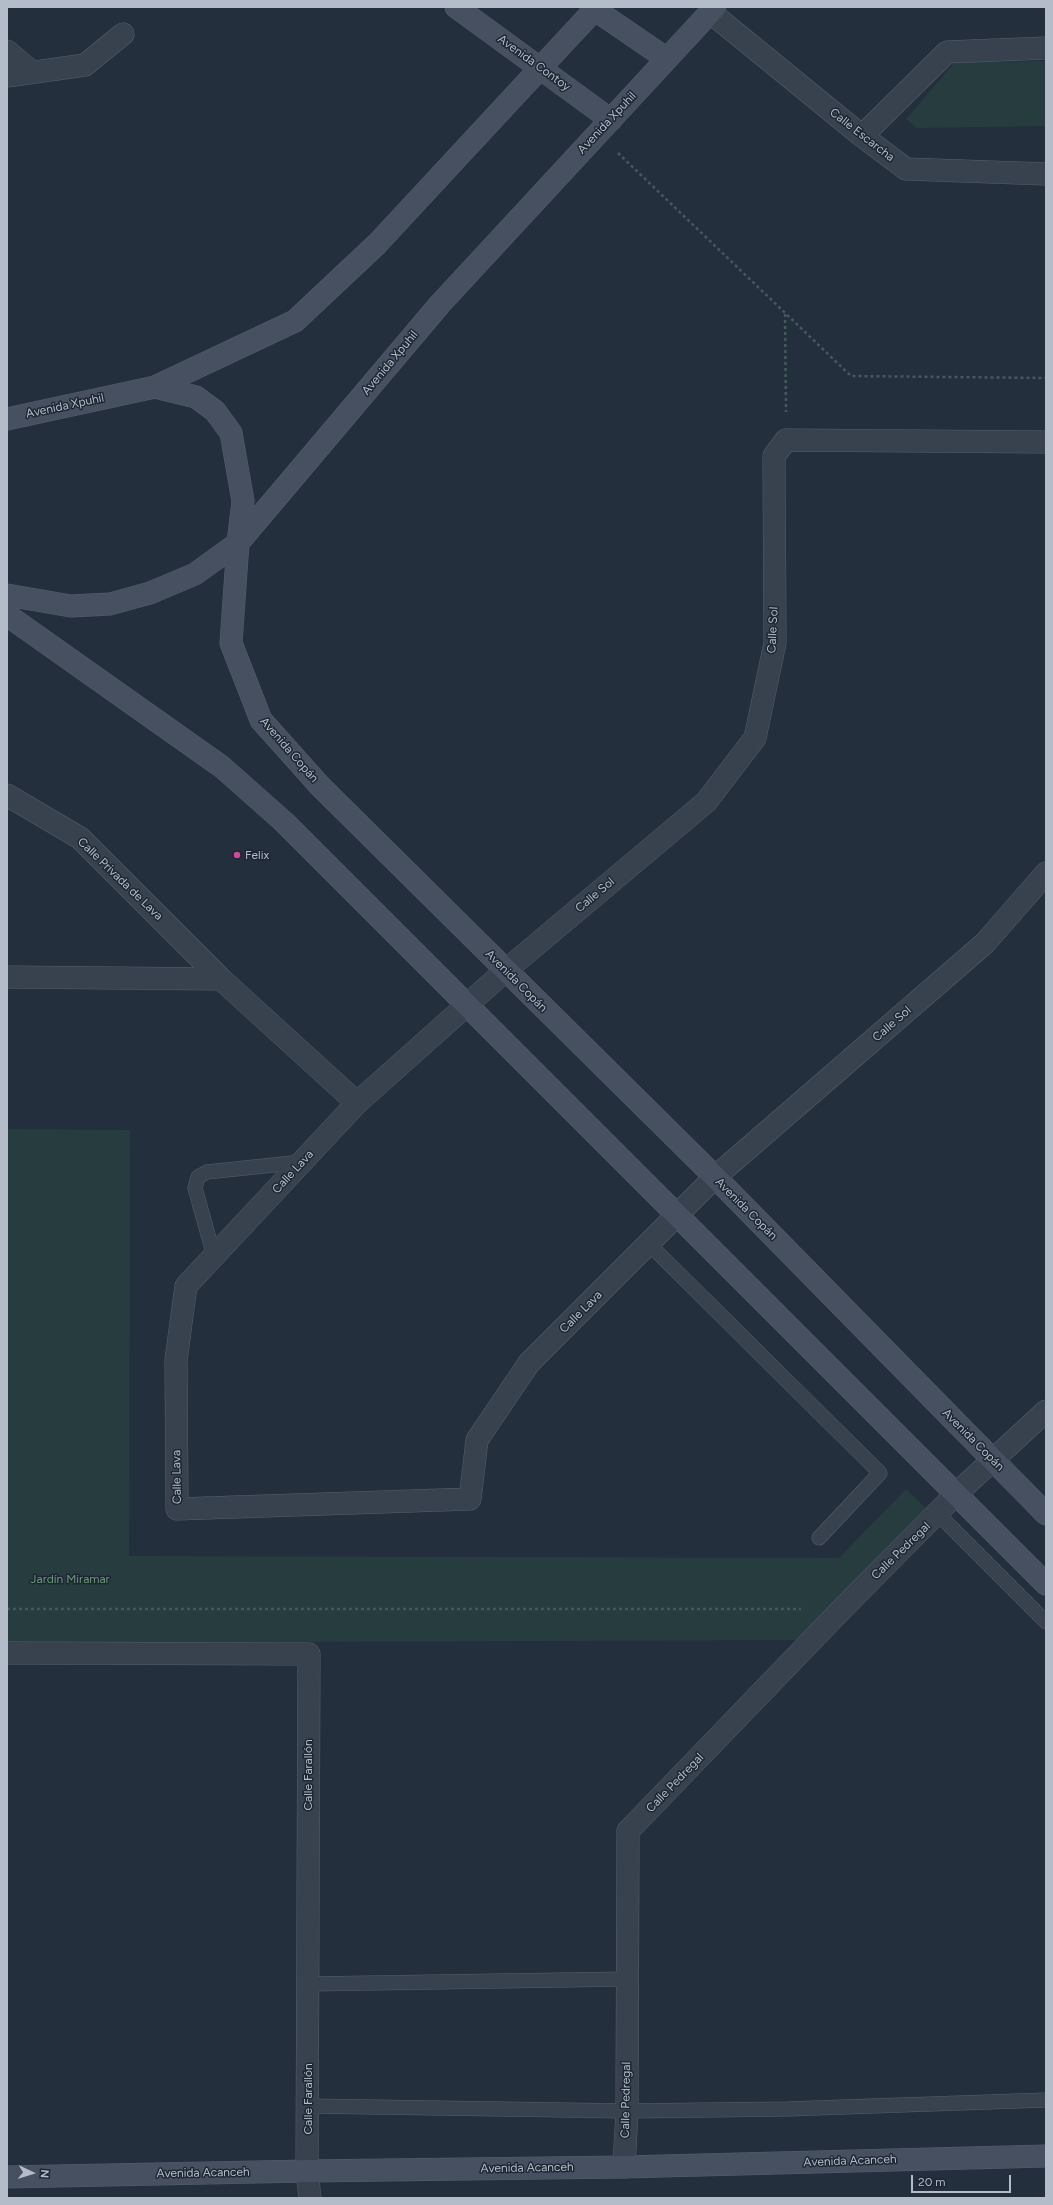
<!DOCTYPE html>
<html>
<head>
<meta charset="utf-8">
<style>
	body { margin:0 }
	#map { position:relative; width:1053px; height:2205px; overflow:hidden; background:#242f3e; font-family:Figtree,sans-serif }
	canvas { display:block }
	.frame { position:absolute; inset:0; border:8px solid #b4bcc9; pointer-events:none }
	.north { position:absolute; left:12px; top:2153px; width:40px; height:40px; -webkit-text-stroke:3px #1d2633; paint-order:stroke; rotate:94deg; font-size:11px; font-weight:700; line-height:16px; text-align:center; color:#b4bcc9 }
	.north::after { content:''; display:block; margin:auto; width:14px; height:18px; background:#b4bcc9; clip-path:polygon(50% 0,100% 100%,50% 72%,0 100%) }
	.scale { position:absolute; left:911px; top:2175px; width:100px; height:18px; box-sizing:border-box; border:2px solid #b4bcc9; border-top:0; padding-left:5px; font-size:12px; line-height:14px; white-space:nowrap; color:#b4bcc9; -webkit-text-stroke:3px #1d2633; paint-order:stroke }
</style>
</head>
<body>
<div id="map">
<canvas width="1053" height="2205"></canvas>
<div class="frame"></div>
<div class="north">N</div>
<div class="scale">20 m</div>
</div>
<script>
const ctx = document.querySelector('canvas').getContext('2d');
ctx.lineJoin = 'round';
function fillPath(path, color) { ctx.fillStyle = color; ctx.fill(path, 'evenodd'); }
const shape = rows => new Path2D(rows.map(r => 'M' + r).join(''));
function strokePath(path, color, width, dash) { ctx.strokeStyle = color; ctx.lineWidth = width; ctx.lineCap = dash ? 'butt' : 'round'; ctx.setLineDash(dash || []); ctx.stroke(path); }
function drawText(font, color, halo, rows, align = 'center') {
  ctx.font = font + ' Figtree,sans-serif'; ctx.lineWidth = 3; ctx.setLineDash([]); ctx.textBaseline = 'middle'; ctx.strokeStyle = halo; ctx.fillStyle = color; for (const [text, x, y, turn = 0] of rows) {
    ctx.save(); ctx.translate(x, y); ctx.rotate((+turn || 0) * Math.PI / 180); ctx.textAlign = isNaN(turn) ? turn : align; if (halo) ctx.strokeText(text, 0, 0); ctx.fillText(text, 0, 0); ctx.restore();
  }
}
fillPath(shape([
	[1046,61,1046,126,917,128,906,119,955,62],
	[7,1129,130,1130,129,1556,839,1558,906,1489,927,1509,800,1640,7,1643]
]), '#263c3f');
const lane = shape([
	[649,1244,880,1473,819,1538],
	[214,1256,195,1188,198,1177,207,1172,302,1162],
	[938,1514,1046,1622],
	[308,1984,628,1979],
	[308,2106,627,2111,787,2109,1046,2100]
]);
const street = shape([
	[710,12,862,136,906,169,1046,174],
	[7,51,32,72],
	[7,76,85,65,123,34],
	[862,136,947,52,1046,48],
	[1046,442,786,440,774,456,775,643,755,738,706,802,505,971,357,1103,186,1286,176,1360,177,1509,470,1499,477,1440,529,1363,715,1177,985,943,1046,873],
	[7,795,80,838,221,979,357,1103],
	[7,977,221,979],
	[7,1653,309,1654,307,2171,310,2198],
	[624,2167,627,2111,628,1831,842,1609,956,1494,1046,1411]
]);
const secondary = shape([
	[456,7,611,120],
	[591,7,667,59],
	[155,387,196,397,215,411,231,433,243,501,238,543,231,643,261,720,320,786,715,1177,1046,1514],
	[7,419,155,387,295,321,377,244,597,7],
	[7,595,71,606,110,604,150,593,195,574,238,543,440,304,715,7],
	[7,615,222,767,284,822,1046,1584],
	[7,2177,307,2171,624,2167,1046,2156]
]);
strokePath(lane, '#565f6c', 15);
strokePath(street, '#565f6c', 23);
strokePath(secondary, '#565f6c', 23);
strokePath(shape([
	[618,153,851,376,1046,378],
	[785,314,786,412],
	[7,1609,801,1609]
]), '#44595c', 2.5, [3, 3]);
strokePath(lane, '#38414e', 14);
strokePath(street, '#38414e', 22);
strokePath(secondary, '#465061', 22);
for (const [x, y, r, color] of [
	[237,855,4,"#d1479c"]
]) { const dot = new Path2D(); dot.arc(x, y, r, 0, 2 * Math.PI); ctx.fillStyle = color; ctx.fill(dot); strokePath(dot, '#1d2633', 1.5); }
drawText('12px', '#b4bcc9', '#1d2633', [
	["Avenida Contoy",534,63,36],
	["Avenida Xpuhil",607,123,-47],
	["Calle Escarcha",862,135,38],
	["Avenida Xpuhil",390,363,-50],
	["Avenida Xpuhil",65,406,-12],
	["Calle Sol",773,630,-87],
	["Avenida Copán",289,750,49],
	["Calle Privada de Lava",120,879,44],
	["Calle Sol",595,895,-40],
	["Avenida Copán",516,981,45],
	["Calle Sol",892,1024,-41],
	["Calle Lava",293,1172,-47],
	["Avenida Copán",746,1209,45],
	["Calle Lava",581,1312,-45],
	["Avenida Copán",973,1440,45],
	["Calle Lava",177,1477,-91],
	["Calle Pedregal",901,1551,-44],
	["Calle Farallón",308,1775,-90],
	["Calle Pedregal",675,1783,-46],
	["Calle Farallón",308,2099,-90],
	["Calle Pedregal",626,2100,-89],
	["Avenida Acanceh",850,2161,-2],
	["Avenida Acanceh",527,2168,-1],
	["Avenida Acanceh",203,2173,-1]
]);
drawText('12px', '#b4bcc9', '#1d2633', [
	["Felix",245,855]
], 'left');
drawText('12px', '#6b9a76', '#1d2633', [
	["Jardín Miramar",70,1579]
]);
</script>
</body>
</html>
